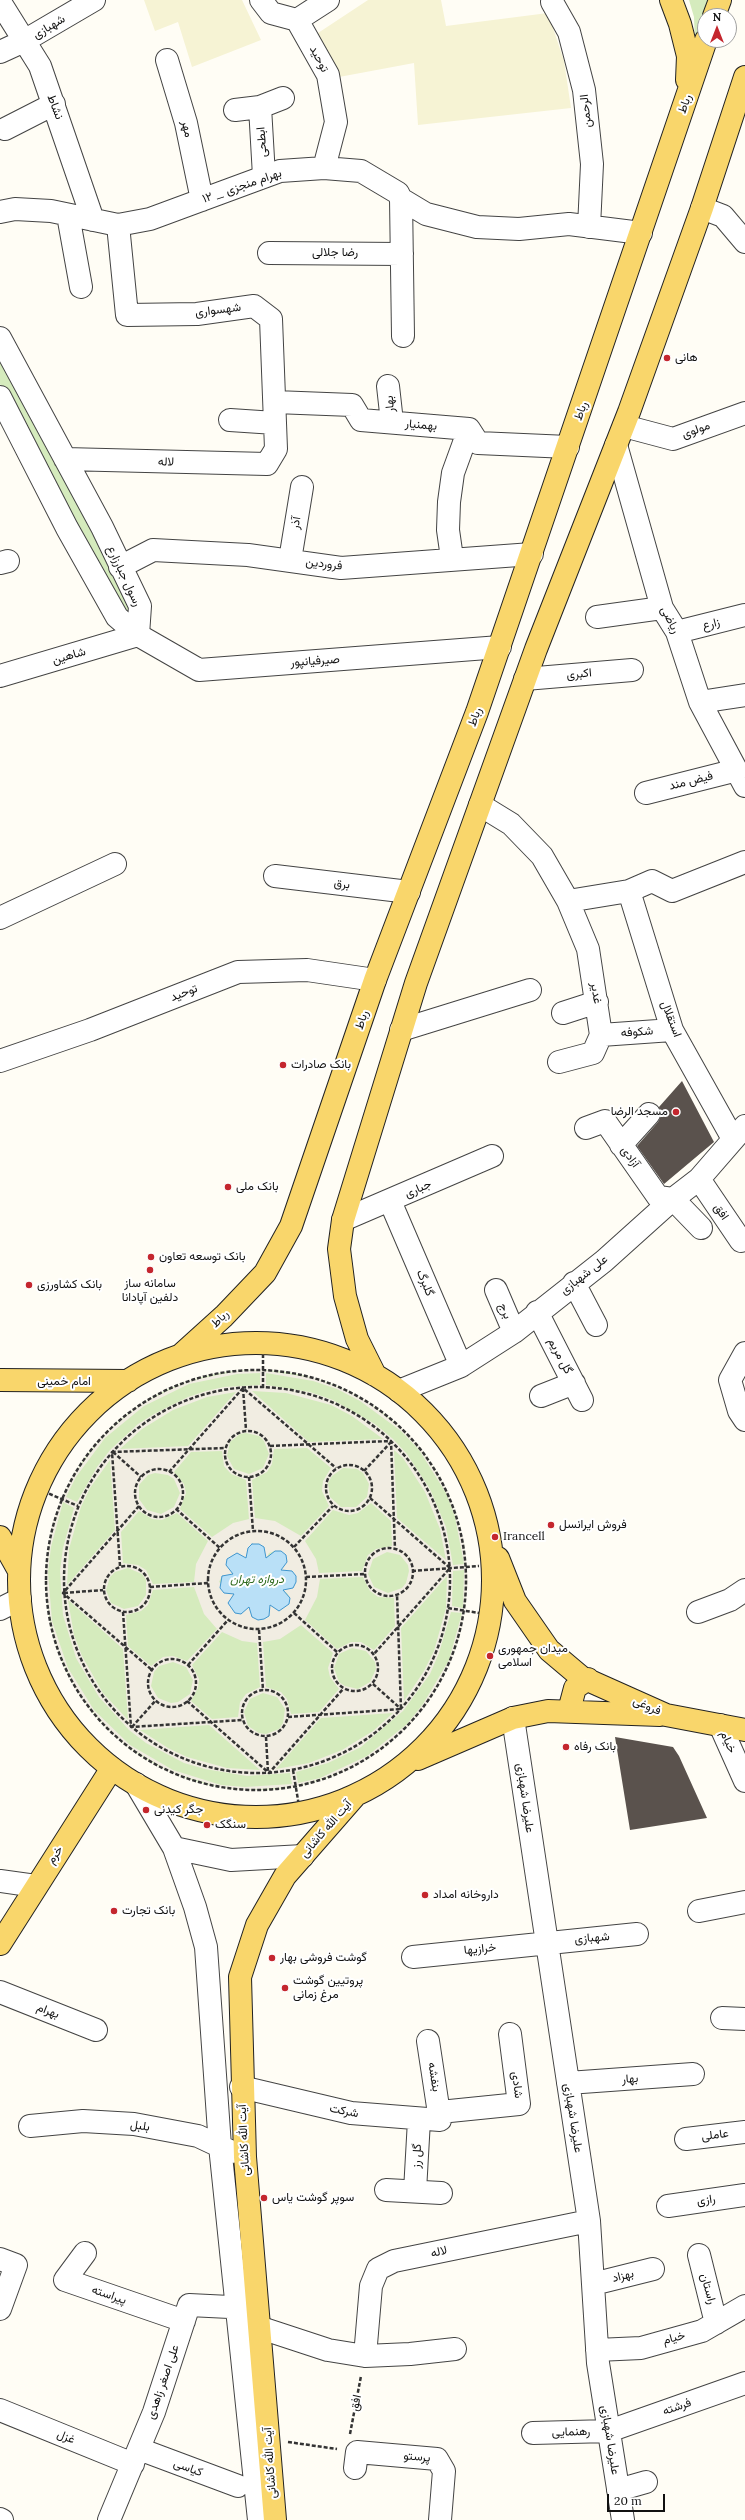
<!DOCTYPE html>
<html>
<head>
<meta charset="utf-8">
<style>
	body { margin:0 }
	#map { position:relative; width:745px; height:2520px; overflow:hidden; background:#fffdf5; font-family:Lora,serif }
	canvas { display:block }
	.north { position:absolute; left:697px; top:8px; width:40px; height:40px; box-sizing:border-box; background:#fff; border:1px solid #a0a0a0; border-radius:50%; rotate:0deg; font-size:11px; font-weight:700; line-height:16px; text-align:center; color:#111 }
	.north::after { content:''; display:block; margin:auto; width:14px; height:18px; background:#c4262e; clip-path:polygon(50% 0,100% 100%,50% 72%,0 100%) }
	.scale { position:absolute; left:607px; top:2494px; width:58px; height:18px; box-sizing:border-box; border:2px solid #111; border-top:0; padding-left:5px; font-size:12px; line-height:14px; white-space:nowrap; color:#111; -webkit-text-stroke:3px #fff; paint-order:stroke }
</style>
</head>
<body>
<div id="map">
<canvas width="745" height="2520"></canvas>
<div class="north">N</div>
<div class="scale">20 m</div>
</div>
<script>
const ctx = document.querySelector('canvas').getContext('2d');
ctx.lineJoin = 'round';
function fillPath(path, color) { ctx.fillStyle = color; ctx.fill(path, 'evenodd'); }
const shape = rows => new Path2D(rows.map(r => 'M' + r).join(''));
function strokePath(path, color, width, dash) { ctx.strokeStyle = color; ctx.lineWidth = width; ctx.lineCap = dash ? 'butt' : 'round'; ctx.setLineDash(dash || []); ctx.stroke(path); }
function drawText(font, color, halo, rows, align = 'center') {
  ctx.font = font + ' Lora,Vazirmatn,serif'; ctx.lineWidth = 4; ctx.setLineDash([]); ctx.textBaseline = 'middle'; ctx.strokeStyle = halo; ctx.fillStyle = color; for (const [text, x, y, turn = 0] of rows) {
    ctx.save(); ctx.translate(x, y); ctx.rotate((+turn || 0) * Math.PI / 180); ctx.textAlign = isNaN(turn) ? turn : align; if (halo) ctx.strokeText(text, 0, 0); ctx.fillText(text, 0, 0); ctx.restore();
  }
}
fillPath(shape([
	[144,0,242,0,261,40,192,67,178,22,155,31],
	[368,0,441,0,446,26,548,13,564,61,571,108,418,125,414,63,339,77,315,35]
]), '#f6f3d4');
fillPath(shape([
	[689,0,709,0,695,44,694,17],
	[0,356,133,606,132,622,121,613,0,384],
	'46 1580a210 210 0 1 1 420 0a210 210 0 1 1-420 0Z'
]), '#d5ebbd');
fillPath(shape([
	[263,1370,314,1378,338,1387,362,1398,403,1429,421,1448,448,1492,464,1541,468,1582,460,1636,451,1661,426,1706,409,1726,368,1759,345,1771,295,1787,245,1790,220,1787,172,1773,128,1747,109,1731,77,1692,56,1646,46,1597,45,1572,53,1522,62,1499,73,1476,103,1435,142,1403,188,1381,237,1371],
	[260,1373,260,1385,224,1387,206,1391,188,1397,154,1414,138,1424,110,1450,97,1467,77,1502,66,1497,76,1477,105,1438,144,1406,189,1384,237,1374],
	[266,1373,313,1381,337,1389,360,1401,401,1431,419,1450,446,1493,455,1517,464,1564,453,1565,446,1527,430,1489,407,1454,393,1439,375,1424,333,1400,310,1392,266,1385],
	[252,1391,286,1393,331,1405,352,1416,383,1439,309,1442],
	[236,1392,188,1446,120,1449,142,1429,173,1410,207,1397],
	[246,1433,259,1436,264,1441,269,1454,263,1468,249,1474,234,1469,227,1456,230,1442,240,1434],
	[307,1448,331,1468,323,1481,322,1491,329,1506,301,1536,275,1521,255,1518,252,1480,267,1472,272,1464,274,1449],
	[394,1450,403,1458,425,1492,440,1529,446,1560,397,1518],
	[222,1451,224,1466,231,1474,246,1480,249,1519,233,1523,212,1537,180,1509,186,1493,184,1484,174,1472,191,1452],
	[110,1460,115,1530,67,1585,69,1549,81,1507,90,1488],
	[343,1468,357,1469,363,1473,369,1484,367,1497,356,1507,341,1507,330,1497,328,1483,332,1476],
	[155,1473,168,1475,174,1479,180,1493,174,1507,161,1514,147,1510,139,1499,139,1485,148,1475],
	[63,1502,74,1508,63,1548,60,1571,63,1615,76,1658,99,1697,129,1730,146,1743,184,1763,205,1769,247,1776,290,1773,292,1784,245,1787,221,1785,173,1770,130,1745,94,1710,68,1668,52,1621,48,1572,51,1547],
	[371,1503,391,1521,392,1546,376,1549,368,1555,362,1571,319,1573,316,1559,305,1541,333,1510,349,1515,358,1513],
	[139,1511,152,1519,162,1520,177,1513,208,1541,196,1564,194,1582,153,1584,146,1570,138,1565,123,1563,121,1532],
	[252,1544,266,1559,269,1553,275,1551,281,1590,287,1593,290,1598,269,1604,269,1616,264,1619,258,1620,249,1606,241,1614,235,1613,235,1593,219,1582,222,1576,234,1574,226,1565,247,1559,248,1548],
	[387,1552,400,1555,408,1565,409,1571,406,1583,402,1588,388,1593,374,1587,368,1574,373,1559],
	[128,1568,142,1574,146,1580,146,1595,138,1606,124,1609,111,1603,106,1590,110,1577,115,1572],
	[464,1570,463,1608,452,1606,453,1571],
	[447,1576,446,1608,434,1651,424,1671,404,1701,401,1628],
	[363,1577,370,1591,378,1597,394,1598,395,1626,374,1650,361,1642,351,1642,337,1649,305,1620,317,1597,320,1579],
	[194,1587,204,1614,217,1629,187,1661,173,1656,163,1657,151,1666,128,1646,126,1615,141,1611,148,1605,153,1590],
	[68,1600,123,1649,128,1720,103,1693,82,1656,74,1635],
	[451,1612,462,1613,449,1660,423,1704,407,1724,367,1756,320,1778,298,1783,296,1772,328,1763,361,1747,403,1711,430,1674,439,1653],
	[301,1625,333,1653,328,1668,330,1677,339,1689,319,1712,291,1714,287,1699,281,1692,266,1687,263,1642,280,1639],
	[222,1632,242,1641,257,1643,260,1687,246,1694,240,1702,238,1717,212,1719,191,1701,198,1688,199,1679,192,1665],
	[352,1648,366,1651,375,1662,376,1669,370,1682,358,1689,345,1686,339,1682,334,1668,339,1654],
	[173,1662,186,1667,193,1680,190,1694,178,1702,171,1703,158,1698,151,1686,154,1672,159,1666],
	[263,1693,277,1697,285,1709,283,1723,279,1729,266,1734,259,1733,248,1726,244,1712,250,1699],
	[393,1713,373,1731,342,1750,309,1763,276,1769,321,1718],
	[209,1725,260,1770,227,1768,187,1757,168,1748,140,1730]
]), '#f1ede2');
const water = shape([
	[252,1544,259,1544,264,1547,266,1558,275,1551,281,1551,286,1555,287,1562,281,1570,292,1571,296,1576,296,1582,293,1588,283,1590,290,1598,289,1604,279,1611,270,1605,269,1616,264,1619,258,1620,252,1617,249,1607,241,1614,235,1613,228,1603,234,1594,224,1593,220,1588,222,1576,233,1574,226,1565,227,1559,237,1553,246,1558,248,1548,252,1544]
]);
fillPath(water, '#b9e0f7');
strokePath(water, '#3f96cf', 1);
fillPath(shape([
	[682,1081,714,1142,664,1184,637,1146,658,1122,661,1116,659,1107],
	[615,1737,673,1747,679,1756,707,1818,630,1830]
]), '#5a524d');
const minor = shape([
	[261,0,271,13,297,20,328,75,336,122,324,168],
	[0,2,40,66,93,220],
	[552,2,569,32,584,90,592,164,589,227],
	[297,20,328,0],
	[0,52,24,41,94,0],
	[167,60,186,123,202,200],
	[260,107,264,176],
	[235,110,260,107,283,98],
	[5,129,54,104],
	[401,199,403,336],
	[702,208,723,216,745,242],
	[0,212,15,209,51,211,118,225,150,219,280,171,324,168,361,171,398,193,401,199,426,214,477,227,519,229,569,224,641,233],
	[68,215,81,287],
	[269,253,402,254],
	[0,338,102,527,140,606,138,635],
	[388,386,392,422],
	[0,397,67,528,117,617,138,635,199,670,500,647],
	[275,402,352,405,361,420,469,429,478,443,568,447],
	[230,420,275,423],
	[624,426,673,439,745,413],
	[616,445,662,608,677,632,700,702,745,786],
	[65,459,267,464,276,449,271,319,254,306,197,314,127,315,118,225],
	[452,558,448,530,449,502,453,473,469,429],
	[290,560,302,487],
	[0,563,8,561],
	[120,567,153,550,248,555,341,568,532,554],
	[597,617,662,608],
	[677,632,745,615],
	[0,676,138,635],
	[525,679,632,670],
	[700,702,745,695],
	[646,793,737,770],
	[480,805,511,824,542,856,568,901,588,949,601,1035,593,1053,559,1062],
	[275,876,409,892],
	[629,891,672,1030,733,1139],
	[568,901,629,891,652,881,672,891,745,862],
	[0,918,115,864],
	[563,1013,597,1002],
	[401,1030,530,990],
	[601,1035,672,1030],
	[0,1061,90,1030,238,972,307,970,375,980],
	[586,1128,605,1121,658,1197,673,1199,701,1228],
	[621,1145,649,1114],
	[699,1179,741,1241,745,1239],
	[390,1201,461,1366],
	[343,1220,492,1156],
	[574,1283,596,1325],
	[496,1290,514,1332],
	[537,1312,582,1400],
	[745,1353,730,1380,739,1411,745,1420],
	[399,1391,461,1366,514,1332,604,1261,673,1199,699,1179,745,1126],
	[541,1396,574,1383],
	[0,1609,20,1599],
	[698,1612,730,1600,745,1590],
	[513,1718,589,2221,598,2363,623,2520],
	[720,1725,745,1781],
	[136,1784,174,1848,195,1907,206,1947,220,2146,259,2520],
	[174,1848,231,1860,303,1856],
	[0,1881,36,1886],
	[699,1911,745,1902],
	[413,1957,637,1934],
	[0,1992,96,2030],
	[722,2018,745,2019],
	[568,2083,693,2074],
	[241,2087,351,2113,440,2120,428,2041],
	[440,2112,519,2104,510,2034],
	[30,2126,83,2121,134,2124,198,2136,232,2152],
	[686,2139,745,2132],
	[386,2190,441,2193],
	[415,2191,419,2120],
	[668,2206,745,2195],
	[85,2253,65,2280,184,2321],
	[699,2255,716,2323],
	[0,2259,16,2265,0,2309],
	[593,2284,653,2269],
	[258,2327,328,2350,365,2356,410,2354,455,2349],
	[597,2350,641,2348,702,2331,745,2306],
	[365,2356,371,2286,378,2269,394,2261,589,2221],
	[0,2410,133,2464],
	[533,2433,609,2431,745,2383],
	[139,2449,238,2486],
	[355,2468,357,2452,437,2459,444,2471,440,2520],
	[618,2490,646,2482],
	[0,2519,2,2520],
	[109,2520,154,2412,189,2305,250,2308]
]);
const major = shape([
	[671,0,680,24,688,56,687,80],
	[714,16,720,0],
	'19 1580a237 237 0 1 1 474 0a237 237 0 1 1-474 0Z',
	[182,1354,224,1316,265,1273,291,1226,375,980,477,712,706,40],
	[375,1375,357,1339,345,1296,339,1249,343,1220,416,983,536,649,629,412,702,208,745,77],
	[0,1380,128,1381],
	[0,1537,19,1571],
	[498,1558,515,1601,549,1650,581,1677,666,1715,745,1730],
	[574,1711,571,1703,575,1688,588,1679],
	[418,1759,513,1718,548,1711,660,1715],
	[0,1944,112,1768],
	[275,2520,245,2157,240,1977,257,1925,285,1876,354,1797]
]);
strokePath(minor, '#444', 24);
strokePath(major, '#222', 24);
strokePath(shape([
	'46 1580a210 210 0 1 1 420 0a210 210 0 1 1-420 0Z',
	'64 1580a193 193 0 1 1 386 0a193 193 0 1 1-386 0Z',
	[243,1388,246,1430],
	[263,1388,263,1344],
	'225 1454a23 23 0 1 1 46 0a23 23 0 1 1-46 0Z',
	[270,1446,391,1441,395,1549],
	[113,1452,141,1477],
	'326 1488a23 23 0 1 1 46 0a23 23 0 1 1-46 0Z',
	'135 1493a24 24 0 1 1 48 0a24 24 0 1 1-48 0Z',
	[364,1471,391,1442],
	[169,1472,243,1388,336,1468],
	[249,1477,253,1531],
	[38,1489,78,1506],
	[370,1498,450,1568,374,1654],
	[139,1506,63,1593,152,1670],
	[176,1509,220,1548],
	'208 1580a49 49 0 1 1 98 0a49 49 0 1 1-98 0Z',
	[294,1547,333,1506],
	'365 1572a24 24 0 1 1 48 0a24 24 0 1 1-48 0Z',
	'104 1589a23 23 0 1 1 46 0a23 23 0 1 1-46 0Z',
	[120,1566,112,1452,225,1448],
	[412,1571,479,1566],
	[306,1577,365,1574],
	[150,1587,208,1583],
	[64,1593,103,1590],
	[448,1608,491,1615],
	[123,1612,131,1727,242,1720],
	[294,1613,337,1652],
	[259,1630,263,1690],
	'332 1668a23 23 0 1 1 46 0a23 23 0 1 1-46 0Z',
	'148 1683a24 24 0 1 1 48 0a24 24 0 1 1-48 0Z',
	[188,1665,228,1620],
	[373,1684,401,1709],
	'242 1713a23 23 0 1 1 46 0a23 23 0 1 1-46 0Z',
	[187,1701,269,1773,343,1689],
	[288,1717,401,1709,397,1594],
	[132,1727,156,1700],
	[266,1737,268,1772],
	[293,1770,300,1812],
	[350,2434,361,2376],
	[288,2442,337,2449]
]), '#333', 2.5, [4, 2]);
strokePath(minor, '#fff', 22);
strokePath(major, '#f9d66b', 22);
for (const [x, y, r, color] of [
	[667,358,4,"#c4262e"],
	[283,1065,4,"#c4262e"],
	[676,1112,4,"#c4262e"],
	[228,1187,4,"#c4262e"],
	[151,1257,4,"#c4262e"],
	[150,1270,4,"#c4262e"],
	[29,1285,4,"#c4262e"],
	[551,1525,4,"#c4262e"],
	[495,1537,4,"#c4262e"],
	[490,1656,4,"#c4262e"],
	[566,1747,4,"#c4262e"],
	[146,1810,4,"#c4262e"],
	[207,1825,4,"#c4262e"],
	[425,1895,4,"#c4262e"],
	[114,1911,4,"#c4262e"],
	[272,1958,4,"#c4262e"],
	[285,1988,4,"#c4262e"],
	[264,2198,4,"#c4262e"]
]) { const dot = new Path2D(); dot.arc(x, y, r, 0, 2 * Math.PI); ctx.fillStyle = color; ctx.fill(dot); strokePath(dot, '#fff', 1.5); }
drawText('12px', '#111', '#fff', [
	["شهبازی",49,27,-31],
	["توحید",319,59,62],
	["رباط",685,104,-71],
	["نشاط",55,107,69],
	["الرحمن",586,111,-96],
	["مهر",187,129,77],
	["ابطحی",262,142,-94],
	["۱۲ _ بهرام منجزی",242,186,-19],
	["رضا جلالی",335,253],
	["شهسواری",218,310,-7],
	["بهار",390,404,-96],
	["رباط",581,411,-70],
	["بهمنیار",421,425,5],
	["مولوی",696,430,-20],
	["لاله",166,462,1],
	["آذر",296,523,-81],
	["فروردین",324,564,7],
	["رسول جبارزارع",124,576,65],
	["ریاضی",670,620,63],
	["زارع",711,624,-14],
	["شاهین",69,656,-16],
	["صیرفیانپور",315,661,-4],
	["اکبری",579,674,-5],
	["رباط",475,717,-70],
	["فیض مند",691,781,-14],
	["برق",342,884,7],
	["توحید",184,993,-21],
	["غدیر",596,993,81],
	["استقلال",671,1019,69],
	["رباط",362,1020,-72],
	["شکوفه",637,1032,-4],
	["آزادی",630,1157,54],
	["جباری",418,1189,-24],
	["افق",721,1212,56],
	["علی شهبازی",584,1275,-38],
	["گلبرگ",425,1283,67],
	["برج",505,1311,67],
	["رباط",220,1319,-44],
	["گل مریم",560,1356,62],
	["امام خمینی",64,1382],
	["فروغی",647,1706,24],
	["خیام",728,1742,66],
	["علیرضا شهبازی",525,1798,82],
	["آیت الله کاشانی",326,1829,-49],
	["خرم",55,1855,-57],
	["شهبازی",592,1938,-5],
	["خرازیها",480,1949,-6],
	["بهرام",48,2011,21],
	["بنفشه",434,2077,81],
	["بهار",630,2079,-4],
	["شادی",517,2085,83],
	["شرکت",344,2111,11],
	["علیرضا شهبازی",573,2118,81],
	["بلبل",140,2126,8],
	["عاملی",715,2135,-7],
	["آیت الله کاشانی",244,2140,-93],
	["گل رز",417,2156,-87],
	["رازی",706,2200,-8],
	["لاله",439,2252,-14],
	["بهزاد",623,2276,-14],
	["راستان",708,2289,75],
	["پیراسته",109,2295,19],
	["خیام",674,2338,-15],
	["علی اصغر زاهدی",163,2382,-71],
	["افق",356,2403,-79],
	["فرشته",677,2407,-19],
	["رهنمایی",571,2432,-1],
	["غزل",66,2437,22],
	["علیرضا شهبازی",610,2440,81],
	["پرستو",417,2457,5],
	["آیت الله کاشانی",270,2463,-94],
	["کیاسی",188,2468,20]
]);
drawText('12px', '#111', '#fff', [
	["هانی",675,358],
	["بانک صادرات",291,1065],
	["مسجد الرضا",668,1112,"right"],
	["بانک ملی",236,1187],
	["بانک توسعه تعاون",159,1257],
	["سامانه ساز",150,1284,"center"],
	["دلفین آپادانا",150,1298,"center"],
	["بانک کشاورزی",37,1285],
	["فروش ایرانسل",559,1525],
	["Irancell",503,1537],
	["میدان جمهوری",498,1649],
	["اسلامی",498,1663],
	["بانک رفاه",574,1747],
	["جگر کیدنی",154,1810],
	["سنگک",215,1825],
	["داروخانه امداد",433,1895],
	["بانک تجارت",122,1911],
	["گوشت فروشی بهار",280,1958],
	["پروتیین گوشت",293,1981],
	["مرغ زمانی",293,1995],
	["سوپر گوشت یاس",272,2198]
], 'left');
drawText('italic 12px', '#2f6b1f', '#fff', [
	["دروازه تهران",257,1580]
]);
</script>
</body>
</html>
